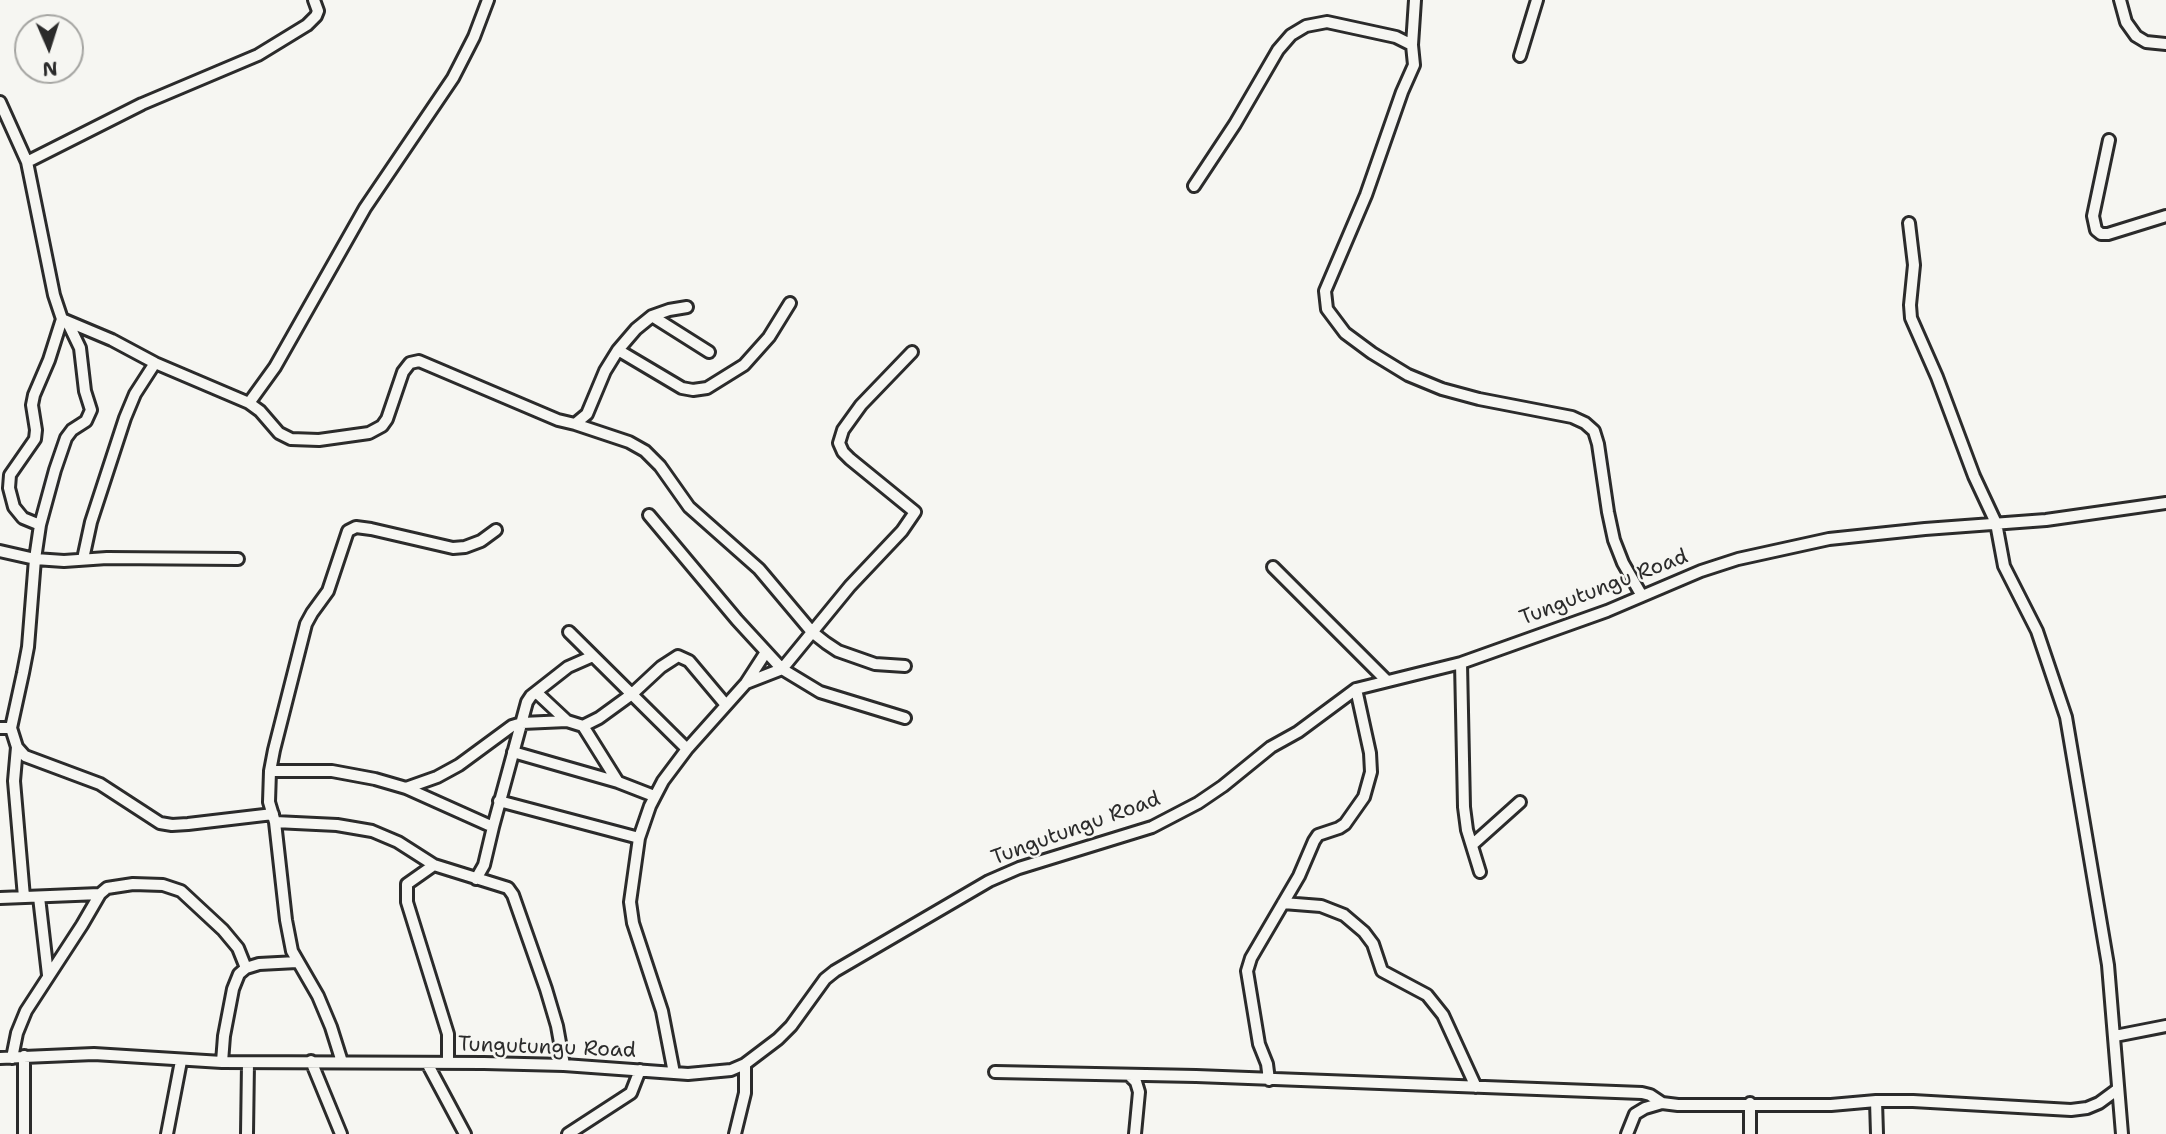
<!DOCTYPE html>
<html>
<head>
<meta charset="utf-8">
<style>
	body { margin:0 }
	#map { position:relative; width:2166px; height:1134px; overflow:hidden; background:#f6f6f2; font-family:"Shantell Sans",sans-serif }
	canvas { display:block }
	.north { position:absolute; left:14px; top:14px; width:70px; height:70px; box-sizing:border-box; background:#f6f6f2; border:2px solid #a5a5a2; border-radius:50%; rotate:177deg; font-size:19px; font-weight:700; line-height:28px; text-align:center; color:#2b2b2b }
	.north::after { content:''; display:block; margin:auto; width:24px; height:32px; background:#2b2b2b; clip-path:polygon(50% 0,100% 100%,50% 72%,0 100%) }
</style>
</head>
<body>
<div id="map">
<canvas width="2166" height="1134"></canvas>
<div class="north">N</div>
</div>
<script>
const ctx = document.querySelector('canvas').getContext('2d');
ctx.lineJoin = 'round';
const shape = rows => new Path2D(rows.map(r => 'M' + r).join(''));
function strokePath(path, color, width, dash) { ctx.strokeStyle = color; ctx.lineWidth = width; ctx.lineCap = dash ? 'butt' : 'round'; ctx.setLineDash(dash || []); ctx.stroke(path); }
function drawText(font, color, halo, rows, align = 'center') {
  ctx.font = font + ' "Shantell Sans",sans-serif'; ctx.lineWidth = 5; ctx.setLineDash([]); ctx.textBaseline = 'middle'; ctx.strokeStyle = halo; ctx.fillStyle = color; for (const [text, x, y, turn = 0] of rows) {
    ctx.save(); ctx.translate(x, y); ctx.rotate((+turn || 0) * Math.PI / 180); ctx.textAlign = isNaN(turn) ? turn : align; if (halo) ctx.strokeText(text, 0, 0); ctx.fillText(text, 0, 0); ctx.restore();
  }
}
const street = shape([
	[2120,0,2126,22,2136,36,2146,42,2166,44],
	[1412,45,1415,0],
	[1520,56,1537,0],
	[0,102,27,162,54,295,62,319,112,340,155,363,249,403,260,411,279,433,291,439,319,440,369,433,382,426,387,419,403,372,410,363,419,361,558,420,575,424,587,414,605,371,618,350,636,329,652,316,669,310,687,307],
	[2109,140,2093,216,2096,230,2101,234,2108,234,2166,216],
	[27,162,142,104,258,55,307,25,316,16,318,11,314,0],
	[1194,186,1235,124,1278,50,1291,35,1306,26,1327,22,1396,37,1412,45,1414,65,1402,92,1366,195,1325,291,1327,309,1345,333,1372,353,1408,375,1442,389,1479,399,1572,417,1585,423,1594,431,1598,444,1608,512,1614,540,1623,563,1642,596],
	[1909,223,1914,265,1910,305,1911,318,1937,377,1974,476,1996,523,2004,566,2037,631,2066,717,2108,965,2122,1134],
	[652,316,709,352],
	[618,350,682,388,693,390,707,388,744,365,769,337,790,303],
	[249,403,275,367,365,208,453,78,474,37,488,0],
	[575,424,629,442,645,451,660,466,689,507,759,569,812,632,826,643,838,651,875,664,905,666],
	[649,515,737,620,782,669,820,692,905,718],
	[40,525,23,518,14,507,9,488,10,475,35,439,36,430,32,405,34,395,49,360,62,319],
	[0,551,35,559,64,561,107,558,238,559],
	[83,559,91,522,125,418,135,394,155,363],
	[1273,567,1386,680],
	[569,632,687,749],
	[1461,663,1464,807,1467,830,1480,872],
	[746,683,782,669,850,586,902,531,915,512,850,459,843,452,839,443,843,430,861,405,912,352],
	[536,692,567,721,583,726,599,718,632,694,661,667,678,656,689,661,726,705],
	[583,726,618,782],
	[0,728,11,728,23,673,28,647,35,559,40,525,55,470,66,438,72,430,86,421,91,410,85,391,80,348,68,323],
	[11,728,17,747,25,756,100,784,160,823,172,825,188,824,273,814],
	[17,747,14,781,24,897],
	[513,752,618,782,654,796],
	[270,771,332,771,375,779,406,788,493,827,527,702,531,696,568,667,593,656],
	[406,788,437,777,459,765,512,726,522,723,567,721],
	[499,801,639,838],
	[275,822,337,825,372,831,398,842,434,865,508,888,513,895,546,989,557,1026,564,1065],
	[1472,845,1520,802],
	[434,865,407,884,407,902,448,1034,448,1063],
	[476,879,484,865,493,827],
	[39,897,48,975],
	[0,898,100,894],
	[1283,903,1321,906,1344,915,1364,932,1373,944,1382,971,1427,995,1443,1015,1476,1087],
	[2115,1036,2166,1026],
	[0,1058,94,1054,222,1062,484,1063,564,1065,688,1074,731,1070,745,1064,778,1039,791,1026,825,979,835,971,989,881,1019,868,1152,827,1198,803,1223,786,1271,747,1298,732,1356,689,1461,663,1607,611,1701,571,1738,559,1829,539,1925,529,2046,520,2166,503],
	[12,1058,17,1033,26,1011,82,925,100,894,107,888,133,884,163,885,181,891,223,930,238,948,246,968],
	[311,1061,341,1134],
	[222,1062,224,1036,233,989,239,974,246,968,259,964,297,962],
	[342,1062,331,1027,318,996,292,951,286,920,275,822,269,802,270,771,274,750,306,624,312,613,328,591,348,531,356,527,371,529,453,548,465,547,481,541,496,530],
	[427,1063,465,1134],
	[995,1072,1196,1076,1642,1093,1650,1095,1662,1103,1678,1105,1831,1105,1876,1101,1913,1101,2071,1110,2087,1108,2099,1103,2118,1089],
	[674,1073,662,1011,633,923,630,902,639,838,650,806,663,781,687,749,746,683,766,652],
	[1129,1075,1136,1082,1139,1092,1135,1134],
	[1269,1080,1267,1064,1259,1044,1247,971,1251,958,1299,876,1314,841,1318,835,1339,828,1345,824,1364,797,1371,772,1370,753,1356,689],
	[1876,1101,1877,1134],
	[1750,1103,1750,1134],
	[24,1134,24,1056],
	[167,1134,181,1061],
	[247,1134,248,1063],
	[568,1134,631,1093,640,1070],
	[735,1134,745,1093,745,1064],
	[1627,1134,1635,1114,1645,1108,1662,1103]
]);
strokePath(street, '#2b2b2b', 16);
strokePath(street, '#f6f6f2', 10);
drawText('21px', '#2b2b2b', '#f6f6f2', [
	["Tungutungu Road",1604,588,-21],
	["Tungutungu Road",1076,829,-20],
	["Tungutungu Road",547,1048,2]
]);
</script>
</body>
</html>
